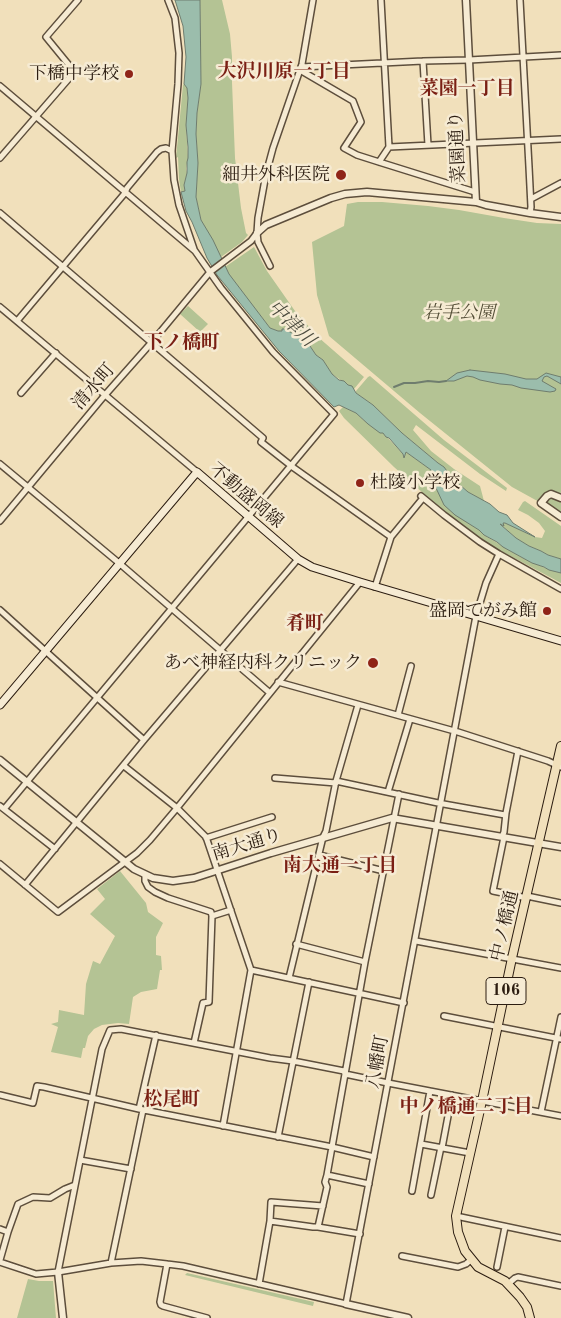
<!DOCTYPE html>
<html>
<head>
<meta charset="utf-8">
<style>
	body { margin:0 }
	canvas { display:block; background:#f1e0bb }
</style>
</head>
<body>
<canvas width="561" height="1318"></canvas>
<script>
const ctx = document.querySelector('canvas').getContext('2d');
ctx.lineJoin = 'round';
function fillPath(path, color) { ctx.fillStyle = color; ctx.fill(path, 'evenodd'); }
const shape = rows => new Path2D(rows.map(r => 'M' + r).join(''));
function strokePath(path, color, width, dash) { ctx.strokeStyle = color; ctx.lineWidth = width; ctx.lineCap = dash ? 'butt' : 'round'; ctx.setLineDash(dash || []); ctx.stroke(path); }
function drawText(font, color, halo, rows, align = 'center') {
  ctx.font = font + ' "Old Standard TT","Noto Serif JP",serif'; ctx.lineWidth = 5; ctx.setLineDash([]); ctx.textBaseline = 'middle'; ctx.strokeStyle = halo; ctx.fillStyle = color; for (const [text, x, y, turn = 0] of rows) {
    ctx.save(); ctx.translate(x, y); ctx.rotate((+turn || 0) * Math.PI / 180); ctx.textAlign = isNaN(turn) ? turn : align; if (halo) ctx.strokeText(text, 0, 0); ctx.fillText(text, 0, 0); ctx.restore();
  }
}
fillPath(shape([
	[200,0,222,0,230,34,232,57,232,82,235,158,241,208,246,233,248,235,242,242,221,257,201,220,196,197,198,163,196,134,197,113,201,83],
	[184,84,187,88,188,98,186,125,188,158,186,169,187,173,184,185,185,191,181,192,179,179,178,157,176,158,183,85],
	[358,202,382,202,428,206,459,210,504,218,537,223,561,224,561,514,512,487,420,413,329,336,317,295,312,242,344,226,347,204],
	[254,247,267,271,295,311,318,337,364,377,354,389,332,374,323,360,316,355,307,341,286,331,278,331,270,328,231,278,225,267],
	[188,306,208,324,200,332,180,314],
	[370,376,444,440,507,488,506,491,480,474,416,425,413,430,431,451,454,469,480,486,484,501,468,492,452,478,444,468,402,433,373,405,356,393,356,391,368,377],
	[343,407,356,413,368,424,383,433,403,454,404,458,406,452,431,470,438,491,465,520,479,530,484,535,521,557,550,570,561,573,561,583,490,545,467,529,442,510,394,467,344,418,339,411],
	[525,501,561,526,561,559,548,555,541,551,529,546,516,538,499,523,505,522,524,532,535,537,542,538,545,531,539,523,528,515,518,510,523,502],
	[120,871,146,903,148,912,163,923,156,937,156,955,161,956,162,970,160,970,157,989,141,992,133,997,129,1024,118,1023,102,1025,94,1029,88,1036,85,1048,83,1048,81,1058,51,1052,58,1027,51,1024,58,1022,59,1010,84,1015,86,984,93,961,100,964,115,936,90,914,105,899,97,889],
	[187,1273,314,1302,313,1306,185,1275],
	[28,1279,39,1281,53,1281,56,1318,17,1318]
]), '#b4c394');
const water = shape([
	[175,0,200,0,201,84,197,113,196,134,198,163,196,197,201,220,213,240,229,274,270,328,278,331,282,331,282,329,284,329,306,340,316,355,323,360,332,374,339,380,344,381,348,385,352,386,356,393,373,405,402,433,438,463,444,467,452,478,468,492,490,504,499,512,507,515,513,523,535,537,505,523,503,523,504,526,500,524,501,525,516,538,529,546,541,551,548,555,561,559,561,573,549,570,544,567,532,563,503,547,497,542,484,535,479,530,455,515,444,505,436,488,431,470,406,452,404,458,403,454,389,438,386,437,383,433,380,433,368,424,356,413,339,405,334,407,279,351,217,275,207,258,192,222,186,211,181,192,185,191,184,185,187,173,187,162,188,158,188,147,186,125,188,98,187,88,184,84,186,57,183,26,175,0],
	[470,370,505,374,526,379,537,379,546,373,561,377,561,384,547,376,544,377,542,381,556,389,555,391,550,392,521,388,512,385,500,384,480,380,473,377,467,376,454,381,446,381,457,373,470,370]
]);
fillPath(water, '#9bbdac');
strokePath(water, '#6f7d6e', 1);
strokePath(shape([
	[394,387,404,383,415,383,428,381,439,382,446,381]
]), '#6f7d6e', 2);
const minor = shape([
	[168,0,175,18,179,53,178,84,172,151,174,180,179,205,194,249],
	[520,0,529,167,531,207,530,213],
	[423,61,428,145],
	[301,67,423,61,469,60,561,55],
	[300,70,353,101,361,122,344,148,357,155,379,162,475,192],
	[0,86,195,251,221,288,273,352,334,414,5,808],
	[389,147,561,139],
	[0,158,72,75,73,70,46,37,78,0],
	[379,162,389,147,381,0],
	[531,199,561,183],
	[0,213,263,438,261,442,294,468,391,537],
	[270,266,258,242,257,233,258,218,266,174,273,148,302,64,313,0],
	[0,307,197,472],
	[17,321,125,193,127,188,157,152,161,149,166,148,172,151],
	[21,393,56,353],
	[0,464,119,563,270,693],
	[421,496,444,515,480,542,499,554,561,589],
	[0,521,105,395,152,342,210,272,251,241,257,233],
	[375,587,391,537,423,498],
	[0,610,144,740],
	[278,682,458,732,548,761,561,767],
	[398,715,411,666],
	[124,766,177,808,206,837,251,970,223,1126],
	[275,778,336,783],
	[336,781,438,803,505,815],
	[388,792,410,719],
	[0,806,55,849],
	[502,837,504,832,506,813,518,751],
	[504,837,493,891,527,898],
	[206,838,272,817],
	[319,855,384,871],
	[0,864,58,912,137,853,150,840,177,808,360,582],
	[145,875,145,881,148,887,155,892,168,898,211,912,212,916,231,910],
	[25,885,144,740,298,559],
	[527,896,561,903],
	[416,941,561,968],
	[296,944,365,962],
	[251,970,404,1003],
	[289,978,323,837,326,831,336,781,358,705],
	[444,1016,561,1039],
	[194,1043,203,1003,209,1002,212,916],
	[0,1095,33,1103,37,1086,44,1087,139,1109,332,1147,374,1157],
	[139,1109,156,1035],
	[541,1112,561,1017],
	[278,1137,309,982],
	[421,1144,470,1153],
	[442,1148,452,1095],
	[80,1160,131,1169],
	[327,1175,325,1182,327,1187,318,1227,360,1234],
	[369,1184,327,1175,365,962,399,794],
	[412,1191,430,1091],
	[431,1195,441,1147],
	[456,1216,561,1238],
	[270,1221,313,1227,318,1227],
	[0,1229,8,1232],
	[402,1256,458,1267,466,1264,472,1259],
	[0,1260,8,1232,18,1204,33,1197,50,1198,65,1189,75,1185],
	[0,1262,36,1274,58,1272,111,1263,141,1261,167,1264,183,1266,346,1304,476,616,486,583,499,554],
	[111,1263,143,1110],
	[167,1264,160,1302,161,1305,163,1306,207,1318],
	[497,1267,505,1227],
	[58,1272,102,1049,110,1030,121,1029,270,1058,293,1061,344,1071,345,1074,388,1083,561,1116],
	[259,1284,270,1221,271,1202,323,1206],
	[508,1284,515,1278,518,1277,561,1286]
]);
const tertiary = shape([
	[466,0,476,202],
	[257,233,266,225,331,198,345,194,367,192,476,202,486,205,530,213,561,217],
	[561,498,551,494,547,496,541,503,561,517],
	[0,760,134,869,153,878,173,881,194,878,271,853,392,818,561,847],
	[58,1272,63,1318],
	[346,1304,408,1318]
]);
const secondary = shape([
	[0,705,197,472,298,559,312,567,360,582,561,641]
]);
const trunk = shape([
	[530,1318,527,1307,520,1297,505,1281,478,1267,465,1251,458,1232,456,1216,482,1101,512,958,561,746]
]);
strokePath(minor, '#5d4e3c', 8);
strokePath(tertiary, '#5d4e3c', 9);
strokePath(secondary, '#2c1d11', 9);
strokePath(trunk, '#2c1d11', 10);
strokePath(minor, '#f6ebd3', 5);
strokePath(tertiary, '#f6ebd3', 6);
strokePath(secondary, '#f6ebd3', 7);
strokePath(trunk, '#f1e0bb', 8);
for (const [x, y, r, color] of [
	[129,74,5,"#8f2418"],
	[341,175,6,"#8f2418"],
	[360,483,5,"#8f2418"],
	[547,611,5,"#8f2418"],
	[373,663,6,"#8f2418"]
]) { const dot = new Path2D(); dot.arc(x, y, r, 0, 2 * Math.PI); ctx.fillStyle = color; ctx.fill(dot); strokePath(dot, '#f6ebd3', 2); }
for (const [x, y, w] of [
	[506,991,40]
]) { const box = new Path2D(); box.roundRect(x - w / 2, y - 13.5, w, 27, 4); ctx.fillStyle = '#f6ebd3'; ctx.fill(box); strokePath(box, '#2c1d11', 1); }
drawText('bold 16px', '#2c1d11', null, [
	["106",506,991]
]);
drawText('18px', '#2c1d11', '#f6ebd3', [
	["下橋中学校",119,74],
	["細井外科医院",330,175],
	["杜陵小学校",370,483,"left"],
	["盛岡てがみ館",537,611],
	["あべ神経内科クリニック",362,663]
], 'right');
drawText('18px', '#2c1d11', '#f6ebd3', [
	["菜園通り",458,147,-93],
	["清水町",94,387,-49],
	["不動盛岡線",246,496,40],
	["南大通り",247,845,-17],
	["中ノ橋通",505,926,-77],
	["八幡町",378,1062,-79]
]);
drawText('italic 18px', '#554f38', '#f6ebd3', [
	["岩手公園",459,313]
]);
drawText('bold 19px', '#7a1f14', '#f6ebd3', [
	["大沢川原一丁目",284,72],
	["菜園一丁目",467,89],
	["下ノ橋町",182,343],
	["肴町",305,624],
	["南大通一丁目",340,866],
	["松尾町",172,1100],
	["中ノ橋通二丁目",466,1107]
]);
drawText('italic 19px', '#4d4d40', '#f6ebd3', [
	["中津川",291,324,44]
]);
</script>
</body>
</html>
